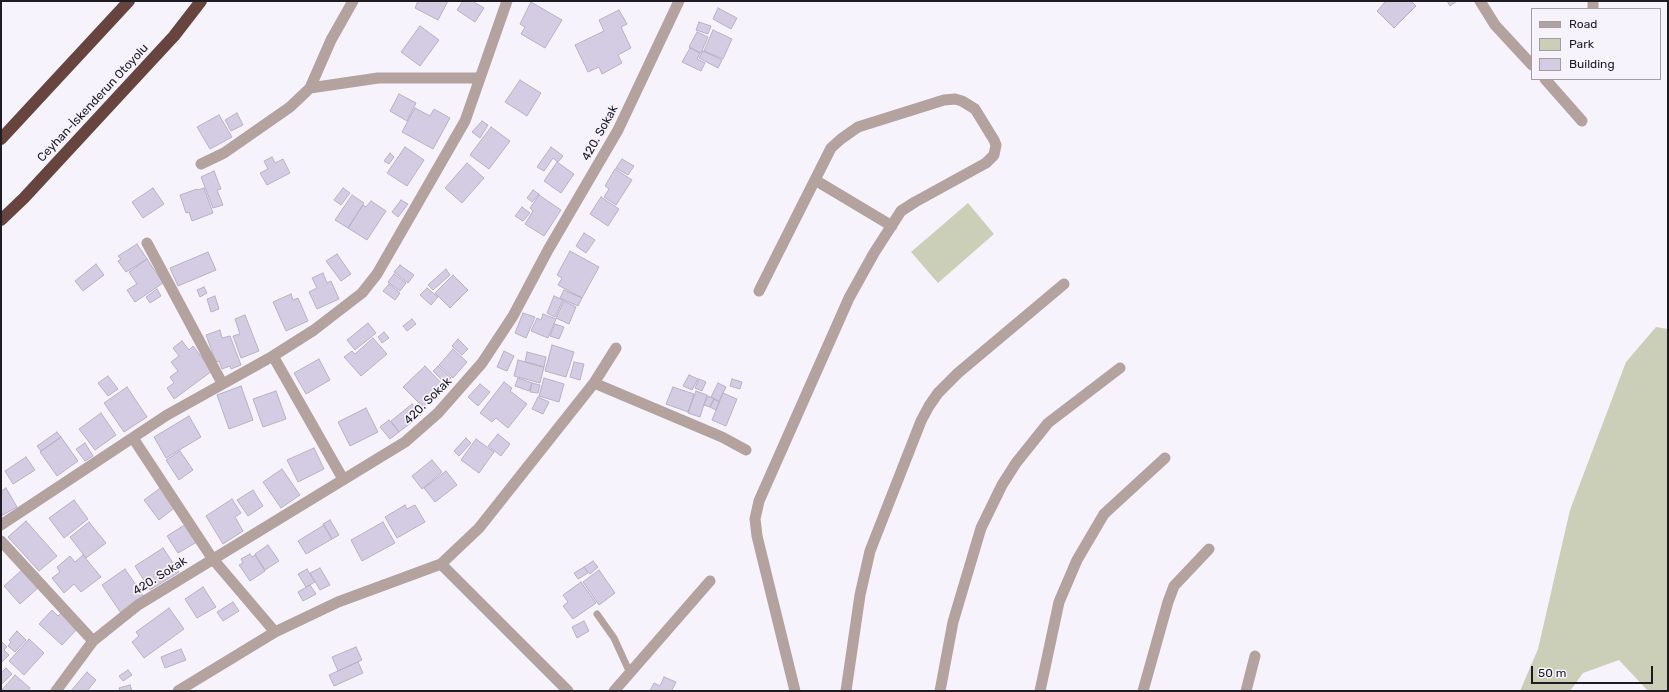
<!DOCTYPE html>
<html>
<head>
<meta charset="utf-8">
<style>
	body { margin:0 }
	#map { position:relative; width:1669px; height:692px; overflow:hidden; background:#f6f3fd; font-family:Rubik,sans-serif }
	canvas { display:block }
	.frame { position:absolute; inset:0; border:2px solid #1e1b23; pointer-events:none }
	.legend { position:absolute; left:1531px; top:8px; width:130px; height:72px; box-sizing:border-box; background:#f6f3fd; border:1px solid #a09da6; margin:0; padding:5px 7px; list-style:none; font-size:12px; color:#1e1b23 }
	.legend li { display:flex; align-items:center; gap:8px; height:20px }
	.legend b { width:20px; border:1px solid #a09da6 }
	.scale { position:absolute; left:1531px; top:666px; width:122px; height:18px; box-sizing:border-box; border:2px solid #1e1b23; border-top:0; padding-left:5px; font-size:12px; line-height:14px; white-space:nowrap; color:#1e1b23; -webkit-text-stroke:3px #f6f3fd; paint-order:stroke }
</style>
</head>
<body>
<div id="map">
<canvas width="1669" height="692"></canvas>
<div class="frame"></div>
<ul class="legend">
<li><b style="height:5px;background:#b4a29e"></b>Road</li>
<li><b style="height:11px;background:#cccfb7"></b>Park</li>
<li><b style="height:11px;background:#d3cce3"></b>Building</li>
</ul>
<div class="scale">50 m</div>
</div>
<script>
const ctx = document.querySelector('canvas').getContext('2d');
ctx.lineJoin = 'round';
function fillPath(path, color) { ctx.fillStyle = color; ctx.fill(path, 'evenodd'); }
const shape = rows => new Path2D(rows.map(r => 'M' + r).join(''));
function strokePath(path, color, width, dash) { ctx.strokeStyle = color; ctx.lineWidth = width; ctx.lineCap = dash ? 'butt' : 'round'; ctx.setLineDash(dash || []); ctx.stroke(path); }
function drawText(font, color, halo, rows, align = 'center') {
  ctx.font = font + ' Rubik,sans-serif'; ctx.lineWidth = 3.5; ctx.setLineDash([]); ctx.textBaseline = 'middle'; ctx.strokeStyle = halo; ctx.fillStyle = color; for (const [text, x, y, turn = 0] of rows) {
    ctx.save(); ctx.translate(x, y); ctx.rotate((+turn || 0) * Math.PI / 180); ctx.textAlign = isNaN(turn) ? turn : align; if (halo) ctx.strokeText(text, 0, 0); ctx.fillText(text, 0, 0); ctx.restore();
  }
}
fillPath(shape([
	[968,203,994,234,938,283,911,252],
	[1656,327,1668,329,1668,691,1648,691,1619,660,1583,673,1570,691,1520,691,1538,649,1570,510,1626,362]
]), '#cccfb7');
const building = shape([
	[418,1,448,1,438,20,415,8,418,1],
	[463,1,472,1,484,8,475,22,457,10,463,1],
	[1386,1,1411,1,1416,6,1394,28,1377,11,1386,1],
	[1447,1,1457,1,1450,6,1447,1],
	[531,2,562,20,545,48,521,34,525,27,520,24,531,2],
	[718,8,737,18,731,29,713,19,718,8],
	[619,10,627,24,621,27,631,48,618,55,622,63,602,74,599,67,588,72,575,45,604,31,599,20,619,10],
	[699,22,711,26,708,34,696,30,699,22],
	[420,26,439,40,420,66,401,52,420,26],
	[713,30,732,39,723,59,704,51,713,30],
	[697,32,708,37,701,53,689,47,697,32],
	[690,48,700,53,697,59,705,63,701,71,682,62,690,48],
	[703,51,722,60,718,68,699,58,703,51],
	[520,80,541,93,527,116,505,102,520,80],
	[399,94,416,103,407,121,390,111,399,94],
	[415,108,430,116,434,109,450,118,433,149,402,132,415,108],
	[237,113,243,125,231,131,225,120,237,113],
	[219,115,232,137,210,149,197,127,219,115],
	[482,121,488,125,480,138,472,132,482,121],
	[491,127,510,141,489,169,470,155,491,127],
	[405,147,424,160,407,186,387,173,405,147],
	[551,147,563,156,558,162,553,158,544,171,537,167,551,147],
	[390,153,394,157,389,164,384,161,390,153],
	[272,157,275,163,283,159,290,173,267,185,260,173,268,169,264,161,272,157],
	[622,159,634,166,628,175,616,168,622,159],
	[557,162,574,174,561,193,544,181,557,162],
	[467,163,484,178,462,203,445,188,467,163],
	[615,169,632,180,616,205,604,197,609,189,605,186,615,169],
	[214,171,221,189,217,190,223,205,213,208,201,177,214,171],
	[153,188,164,204,143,218,132,202,153,188],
	[204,188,213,213,192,221,189,212,186,213,180,195,197,189,198,190,204,188],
	[343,188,350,193,341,205,334,200,343,188],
	[533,190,539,194,532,202,527,198,533,190],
	[352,195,364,203,348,228,335,220,352,195],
	[539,195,561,210,544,236,525,224,533,211,530,208,539,195],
	[601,197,619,209,608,226,590,214,601,197],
	[401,200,408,204,398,217,392,212,401,200],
	[371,201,386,211,367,240,348,228,363,205,366,207,371,201],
	[522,207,530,213,523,221,515,216,522,207],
	[584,233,595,240,586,253,576,246,584,233],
	[137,244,147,259,126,272,118,261,121,259,118,256,137,244],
	[570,251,599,267,582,298,558,285,562,278,557,275,570,251],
	[208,252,216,270,178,286,170,268,208,252],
	[337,254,351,274,341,281,326,261,337,254],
	[147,259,163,283,135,302,127,290,137,284,129,272,147,259],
	[96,264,104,275,83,291,75,281,96,264],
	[400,265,414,275,408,283,394,272,400,265],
	[446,269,450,275,433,290,428,285,446,269],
	[323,273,327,283,331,281,339,299,317,309,309,292,317,288,312,278,323,273],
	[394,274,406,283,400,291,388,282,394,274],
	[453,275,468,290,450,308,435,293,453,275],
	[389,284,400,293,395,300,383,291,389,284],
	[204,287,207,293,200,297,197,290,204,287],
	[427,288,438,297,431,305,420,295,427,288],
	[157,289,161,296,150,303,146,297,157,289],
	[564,290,582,298,578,306,560,298,564,290],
	[291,294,293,300,298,298,308,321,286,331,273,302,291,294],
	[215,296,219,309,211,312,207,299,215,296],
	[554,296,563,300,555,317,547,313,554,296],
	[564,301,576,307,569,324,556,318,564,301],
	[523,313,535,317,526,338,515,333,523,313],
	[543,314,556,319,548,338,531,331,537,318,541,320,543,314],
	[245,315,259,351,241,358,233,336,240,334,235,319,245,315],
	[412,319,416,324,407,331,403,326,412,319],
	[368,323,376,333,355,350,347,340,368,323],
	[555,324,564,327,559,339,550,336,555,324],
	[220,330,222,338,230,336,241,365,231,369,230,366,222,369,219,361,216,362,206,335,220,330],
	[384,332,389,338,382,343,378,337,384,332],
	[373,338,387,354,361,376,344,357,352,351,355,354,373,338],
	[458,339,468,349,462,355,452,346,458,339],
	[182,341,189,350,193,346,212,371,174,399,167,388,174,383,170,377,178,371,171,362,179,356,173,348,182,341],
	[552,345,574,352,566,377,545,371,552,345],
	[453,349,467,362,453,378,439,365,453,349],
	[504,351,514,356,507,371,497,367,504,351],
	[527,352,546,357,544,367,525,362,527,352],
	[319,359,330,380,306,394,294,373,319,359],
	[518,360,544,367,540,383,514,376,518,360],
	[574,362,584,364,580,380,570,377,574,362],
	[425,366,445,387,423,407,403,387,425,366],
	[438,366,451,378,445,383,433,371,438,366],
	[689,375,698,379,692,390,683,386,689,375],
	[108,376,118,389,108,396,98,383,108,376],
	[518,378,532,383,529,391,515,386,518,378],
	[544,378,564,384,559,402,539,396,544,378],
	[699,379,706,382,702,391,695,388,699,379],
	[732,379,742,382,740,389,730,386,732,379],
	[504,382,512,388,510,391,527,404,508,428,496,418,492,422,480,413,504,382],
	[532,383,540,385,538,393,530,392,532,383],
	[718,383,726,387,719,401,711,397,718,383],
	[480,384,490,392,478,406,468,397,480,384],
	[241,386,253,420,229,429,217,395,241,386],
	[127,387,147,417,124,432,104,403,127,387],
	[673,387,694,394,688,412,666,404,673,387],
	[276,391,286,419,263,427,253,399,276,391],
	[696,391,707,395,700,417,688,413,696,391],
	[723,393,737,399,726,426,712,420,723,393],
	[708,396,714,399,710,407,704,405,708,396],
	[538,397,549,402,543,414,532,409,538,397],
	[714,399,719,402,716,410,710,407,714,399],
	[412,404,421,415,399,432,391,421,412,404],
	[366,408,378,432,350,446,338,422,366,408],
	[101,413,116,435,95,450,79,429,101,413],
	[189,416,201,437,166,458,154,437,189,416],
	[389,420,399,432,390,439,380,427,389,420],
	[57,432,61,437,41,451,37,446,57,432],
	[498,434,510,444,501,456,488,446,498,434],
	[61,437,78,461,57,476,40,452,61,437],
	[466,438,471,443,459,456,454,451,466,438],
	[476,439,494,452,479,473,461,460,476,439],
	[85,443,93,456,85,461,76,449,85,443],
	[314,448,324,469,298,482,287,460,314,448],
	[180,451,193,470,179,480,166,460,180,451],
	[26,457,35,470,13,484,5,471,26,457],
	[432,460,442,472,422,489,412,476,432,460],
	[282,469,300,495,281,508,263,482,282,469],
	[446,471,457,485,435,502,424,488,446,471],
	[163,486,178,505,159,520,144,500,163,486],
	[6,488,17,507,1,516,1,491,6,488],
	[253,490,263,506,248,516,237,500,253,490],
	[232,499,241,513,235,517,243,531,223,544,206,516,232,499],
	[74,500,88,519,64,538,49,518,74,500],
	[405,505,407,509,415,505,425,522,397,538,385,517,405,505],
	[330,520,339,535,332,539,323,524,330,520],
	[26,521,57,556,39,571,8,537,26,521],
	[191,521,202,539,178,553,167,536,191,521],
	[89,522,106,543,86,558,70,537,89,522],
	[383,522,395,543,362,561,351,540,383,522],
	[324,525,332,539,306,554,298,541,324,525],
	[268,545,279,561,265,570,255,554,268,545],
	[163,548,179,572,150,590,135,566,163,548],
	[250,554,252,557,255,555,265,571,250,581,239,565,243,563,241,559,250,554],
	[83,555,101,577,81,592,74,584,64,593,52,578,60,572,57,567,70,556,75,562,83,555],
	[593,561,598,567,590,574,584,567,593,561],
	[584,567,588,573,578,579,574,573,584,567],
	[320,568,330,585,320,590,310,573,320,568],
	[23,569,39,587,20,604,4,586,23,569],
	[125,569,144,597,121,613,102,585,125,569],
	[307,569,315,582,306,587,298,574,307,569],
	[599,570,615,593,599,605,583,582,599,570],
	[581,582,596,603,573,619,563,606,568,602,563,595,581,582],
	[310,585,316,594,303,601,298,592,310,585],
	[203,587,216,607,197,618,185,599,203,587],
	[233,602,239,611,223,621,217,612,233,602],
	[169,608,184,629,144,658,132,642,139,636,136,632,169,608],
	[65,609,82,624,62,645,39,624,52,610,58,616,65,609],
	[584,621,589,631,577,638,572,627,584,621],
	[17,631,26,640,15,652,8,646,11,642,9,640,17,631],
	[29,639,44,653,24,675,9,661,29,639],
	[1,641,7,647,4,650,9,655,1,663,1,641],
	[356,647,362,660,338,671,332,657,356,647],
	[181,649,186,660,165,668,161,657,181,649],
	[358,662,363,673,334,686,329,675,358,662],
	[6,668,12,674,2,684,1,673,6,668],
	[128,670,132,675,123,681,119,676,128,670],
	[87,672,96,680,87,691,71,691,87,672],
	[15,675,30,688,28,691,1,691,15,675],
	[664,677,676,682,672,690,675,691,650,691,654,683,660,686,664,677],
	[130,685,132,691,120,691,119,688,130,685]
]);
fillPath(building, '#d3cce3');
strokePath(building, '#b7b1c7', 1);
strokePath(shape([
	[597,614,614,638,630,673]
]), '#b4a29e', 7);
strokePath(shape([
	[1480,1,1495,25,1532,65],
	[1593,1,1593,9],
	[1545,79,1582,121],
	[310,88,331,40,353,1],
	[201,164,224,153,290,107,310,88,378,78,480,78],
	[815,180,892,226],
	[147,243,222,383],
	[759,291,831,148,841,139,858,127,944,100,955,99,962,101,975,109,994,140,996,145,994,155,986,163,915,202,901,211,874,253,849,298,759,501,755,519,757,536,795,691],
	[273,356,343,479],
	[594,383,722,437,746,450],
	[133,438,212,558,275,632],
	[1,525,167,415,273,356,314,330,362,293,377,274,465,121,507,1],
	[1,541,93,641],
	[441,564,568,691],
	[56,691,93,641,138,605,405,442,438,413,482,363,513,316,548,250,618,130,679,1],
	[178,691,275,632,338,602,441,564,479,528,594,383,616,348],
	[614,691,710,581],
	[846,691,860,595,870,551,921,421,929,406,938,393,958,373,1064,284],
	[940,691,953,622,981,528,1002,485,1016,463,1048,423,1120,368],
	[1040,691,1059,602,1077,560,1104,514,1165,458],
	[1143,691,1168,602,1174,586,1209,549],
	[1246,691,1255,656]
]), '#b4a29e', 11);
strokePath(shape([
	[1,139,129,1],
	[1,220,24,198,174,36,201,1]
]), '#67453e', 12);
drawText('12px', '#1e1b23', '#f6f3fd', [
	["Ceyhan-İskenderun Otoyolu",93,103,-47],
	["420. Sokak",600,133,-61],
	["420. Sokak",428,401,-45],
	["420. Sokak",160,576,-32]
]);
</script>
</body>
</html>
